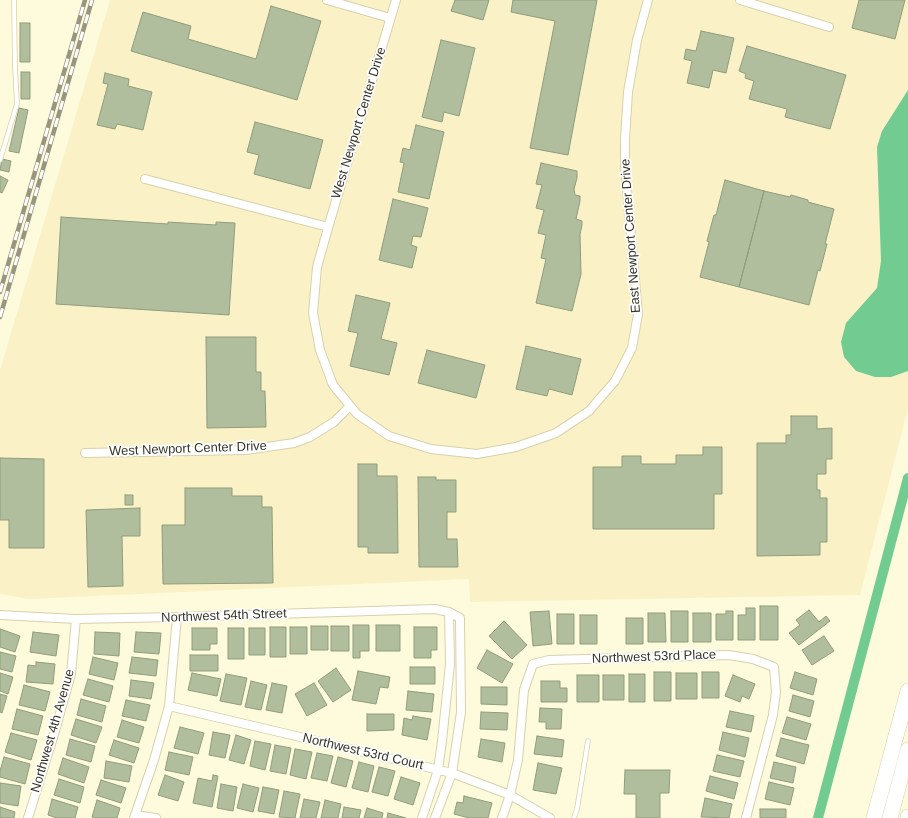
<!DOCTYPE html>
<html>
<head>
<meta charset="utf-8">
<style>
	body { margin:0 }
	canvas { display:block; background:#fefadc }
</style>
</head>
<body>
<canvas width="908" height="818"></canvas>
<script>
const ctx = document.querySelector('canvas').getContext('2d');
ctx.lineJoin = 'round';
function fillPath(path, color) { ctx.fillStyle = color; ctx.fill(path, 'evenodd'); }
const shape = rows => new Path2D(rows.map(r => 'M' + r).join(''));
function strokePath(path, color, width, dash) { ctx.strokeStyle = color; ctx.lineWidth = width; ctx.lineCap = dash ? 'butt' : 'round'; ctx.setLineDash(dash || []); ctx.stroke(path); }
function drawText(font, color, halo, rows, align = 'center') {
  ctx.font = font + ' Helvetica,sans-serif'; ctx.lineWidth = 3.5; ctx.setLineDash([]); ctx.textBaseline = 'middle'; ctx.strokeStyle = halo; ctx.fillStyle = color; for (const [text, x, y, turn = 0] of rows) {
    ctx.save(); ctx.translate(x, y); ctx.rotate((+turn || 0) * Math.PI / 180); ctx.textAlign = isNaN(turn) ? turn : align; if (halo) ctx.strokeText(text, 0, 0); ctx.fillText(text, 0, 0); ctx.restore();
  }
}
fillPath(shape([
	[110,0,908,0,908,408,860,595,470,602,469,579,29,599,0,594,0,370]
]), '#faf2c6');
fillPath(shape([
	[908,90,908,371,891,377,875,377,856,371,844,357,841,342,846,323,877,288,881,261,877,147,882,131]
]), '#72cc91');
strokePath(shape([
	[818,818,908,478]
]), '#72cc91', 10);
const building = shape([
	[455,0,489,0,483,20,451,11,455,0],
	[513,0,597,0,568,155,530,148,555,21,511,12,513,0],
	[859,0,905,0,895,39,852,28,859,0],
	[271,6,321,21,297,100,131,51,143,12,191,26,188,39,256,59,271,6],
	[20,23,30,23,30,62,20,62,20,23],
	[701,31,734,38,726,73,713,70,709,88,687,83,692,61,684,59,686,49,696,51,701,31],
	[441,40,475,48,459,116,444,112,442,122,422,117,441,40],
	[747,46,846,75,830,129,785,117,787,109,749,99,754,81,745,78,746,74,739,71,747,46],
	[21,72,30,72,30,99,21,99,21,72],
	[105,73,129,79,128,86,152,92,143,130,117,124,115,129,97,125,108,84,103,83,105,73],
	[19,108,28,110,19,153,9,151,19,108],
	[255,122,323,140,310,189,254,174,259,155,247,152,255,122],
	[416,125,444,132,429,199,398,192,404,163,400,162,403,148,410,150,416,125],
	[2,159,11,161,9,172,0,170,2,159],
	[541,163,577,171,577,178,574,189,575,195,580,196,580,201,576,219,582,221,582,225,580,234,581,274,572,311,536,303,546,259,541,258,546,235,538,233,544,210,536,208,542,185,536,184,541,163],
	[0,176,8,180,2,193,0,192,0,176],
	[725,180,764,191,739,287,700,277,709,242,707,241,714,215,716,215,725,180],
	[764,191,790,197,791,195,808,200,808,202,834,209,825,244,827,244,820,271,818,270,809,305,739,287,764,191],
	[393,199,428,208,421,237,413,236,411,245,417,247,412,268,379,260,393,199],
	[61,217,168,224,168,222,216,225,216,222,235,223,229,315,56,304,61,217],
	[356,295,390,303,381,339,397,343,389,375,350,366,358,333,348,331,356,295],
	[206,337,256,337,256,372,261,372,261,391,265,391,266,427,207,428,206,337],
	[526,346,581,359,572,395,549,389,547,396,516,389,526,346],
	[427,350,485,365,476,398,418,383,427,350],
	[791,416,817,416,817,429,832,428,832,459,826,459,826,474,817,474,817,490,820,490,820,498,827,498,827,542,820,542,820,555,757,556,757,443,786,443,786,435,791,435,791,416],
	[703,447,722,447,722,494,714,494,714,529,593,529,593,467,622,467,622,456,641,456,641,464,676,464,676,455,703,455,703,447],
	[0,458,44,459,44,548,9,548,9,520,0,520,0,458],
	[358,464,377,464,377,476,397,476,398,553,368,553,368,547,358,547,358,464],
	[418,477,436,477,436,480,456,480,456,512,447,512,447,539,457,539,458,567,419,567,418,477],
	[185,488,232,488,232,496,262,496,262,507,272,507,273,583,163,584,162,525,185,525,185,488],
	[125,495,133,495,133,505,125,505,125,495],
	[140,508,140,536,122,536,123,586,88,587,86,510,140,508],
	[760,606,778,606,778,640,760,640,760,606],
	[746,608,755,608,755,640,738,640,738,615,746,615,746,608],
	[809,610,819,622,826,616,830,621,799,645,789,633,800,625,796,620,809,610],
	[549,611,552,644,533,646,530,612,549,611],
	[671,611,688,611,688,642,671,642,671,611],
	[726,611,733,611,733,640,716,640,716,614,726,614,726,611],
	[648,613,665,613,666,642,648,642,648,613],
	[693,613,711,613,711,642,693,642,693,613],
	[557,614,574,614,574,644,557,644,557,614],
	[580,615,597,615,597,644,580,644,580,615],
	[626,618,643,618,643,644,626,644,626,618],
	[504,621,527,645,512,659,489,636,504,621],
	[353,625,369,625,369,651,360,651,360,658,353,658,353,625],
	[376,625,400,625,400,651,376,651,376,625],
	[311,626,328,626,328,650,311,650,311,626],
	[331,626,349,626,349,651,331,651,331,626],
	[270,627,286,627,286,657,270,657,270,627],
	[290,627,307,627,307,654,290,654,290,627],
	[414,627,437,627,437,650,431,650,431,658,414,658,414,627],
	[192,628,217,628,217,644,210,644,210,650,192,650,192,628],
	[228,628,244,628,244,659,228,659,228,628],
	[249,628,265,628,265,655,249,655,249,628],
	[0,629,20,636,15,652,0,647,0,629],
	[33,632,59,635,56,656,30,652,33,632],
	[95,632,120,633,119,656,94,654,95,632],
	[136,632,161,633,159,654,134,652,136,632],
	[824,636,834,651,812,665,802,650,824,636],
	[487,650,513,664,502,683,477,668,487,650],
	[0,652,16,656,12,672,0,669,0,652],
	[190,655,218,655,218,671,190,671,190,655],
	[93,657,118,663,114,680,89,674,93,657],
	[132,657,158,660,156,676,129,673,132,657],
	[36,662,55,664,53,684,26,682,28,665,36,666,36,662],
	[410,667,435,667,435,684,410,684,410,667],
	[336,668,351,690,333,702,318,681,336,668],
	[358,671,390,677,388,688,380,687,376,704,352,700,358,671],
	[654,672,671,672,671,701,654,701,654,672],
	[702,672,719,672,719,698,702,698,702,672],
	[795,672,817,679,813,695,790,688,795,672],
	[0,673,13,677,8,694,0,691,0,673],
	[192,673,221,679,217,696,188,690,192,673],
	[676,673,697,673,697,699,676,699,676,673],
	[226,674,247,678,241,705,220,701,226,674],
	[629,674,645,674,645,702,629,702,629,674],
	[577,675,599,675,599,702,577,702,577,675],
	[603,675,624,675,624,700,603,700,603,675],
	[733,675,755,684,749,699,742,696,740,702,725,696,733,675],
	[88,679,113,686,109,702,83,695,88,679],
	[131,680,154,683,151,699,129,696,131,680],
	[251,681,267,685,261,710,245,707,251,681],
	[541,681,560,681,560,688,567,688,567,702,541,702,541,681],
	[272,683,287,686,282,713,266,710,272,683],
	[314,683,327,705,307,716,295,694,314,683],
	[24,685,50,692,45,711,19,705,24,685],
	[481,687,507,687,507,705,481,704,481,687],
	[408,691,434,694,432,712,406,710,408,691],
	[0,694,7,696,2,713,0,712,0,694],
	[793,695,814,701,810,717,789,711,793,695],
	[81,699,106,706,102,722,77,715,81,699],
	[126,700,150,705,146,721,122,716,126,700],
	[540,708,562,709,561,729,546,729,546,722,539,722,540,708],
	[17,709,43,716,38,735,12,729,17,709],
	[730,711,754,716,751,732,726,727,730,711],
	[481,712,508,713,507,730,480,729,481,712],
	[367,714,394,714,394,730,367,731,367,714],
	[413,716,431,719,427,740,402,735,404,718,412,720,413,716],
	[787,717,811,724,806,740,782,733,787,717],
	[76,719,102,727,96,743,71,735,76,719],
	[122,720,144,727,139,743,117,737,122,720],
	[180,727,204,733,198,754,174,748,180,727],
	[213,732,230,735,225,758,209,755,213,732],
	[723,732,749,738,745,757,719,750,723,732],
	[11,733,37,740,31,760,5,752,11,733],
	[236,735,251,740,244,764,229,760,236,735],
	[537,736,564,740,562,757,534,754,537,736],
	[781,738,809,745,804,764,776,756,781,738],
	[70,739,95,746,91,762,66,755,70,739],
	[481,739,505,743,502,762,478,757,481,739],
	[114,740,139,748,134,763,109,755,114,740],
	[255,741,271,744,265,770,250,766,255,741],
	[275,745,291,748,286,774,270,771,275,745],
	[295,749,312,752,306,779,290,775,295,749],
	[169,752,193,757,189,775,165,770,169,752],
	[317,753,333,756,327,781,311,778,317,753],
	[717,755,744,761,740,777,713,771,717,755],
	[4,757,30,764,25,784,0,777,0,771,4,757],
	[338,757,353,761,346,787,331,783,338,757],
	[63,758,89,767,84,783,58,774,63,758],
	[106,761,132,766,129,782,104,778,106,761],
	[359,762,374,766,368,792,352,788,359,762],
	[774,762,796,767,793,783,770,778,774,762],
	[538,763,562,768,556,794,533,790,538,763],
	[379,767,395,771,388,796,372,792,379,767],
	[625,770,670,770,669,793,660,793,660,818,636,818,636,794,624,794,625,770],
	[165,775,184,782,178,801,158,795,165,775],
	[213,775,218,776,212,807,193,803,198,778,212,781,213,775],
	[710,776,738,783,734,799,706,791,710,776],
	[401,777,420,783,413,805,394,799,401,777],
	[59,779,84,787,80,803,54,795,59,779],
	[101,780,126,788,121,803,96,795,101,780],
	[769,782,794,788,790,805,765,799,769,782],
	[0,783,21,786,18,806,0,803,0,783],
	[221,784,237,787,233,811,217,808,221,784],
	[243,784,259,788,253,812,237,808,243,784],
	[263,787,279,790,274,814,258,811,263,787],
	[284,791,300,794,295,818,279,817,284,791],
	[464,796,492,803,488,818,469,818,454,814,457,802,463,803,464,796],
	[705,798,732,804,729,818,701,817,705,798],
	[52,799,78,807,75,818,57,818,48,815,52,799],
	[304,799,320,802,316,818,300,818,304,799],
	[97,800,120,808,117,818,96,818,92,817,97,800],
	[325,800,341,804,338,818,321,818,325,800],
	[0,807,15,812,14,818,0,818,0,807],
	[344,807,361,810,359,818,342,818,344,807],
	[367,808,383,813,382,818,364,818,367,808],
	[760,809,786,809,786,818,760,818,760,809],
	[388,813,406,818,387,818,388,813]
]);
fillPath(building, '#b0be9d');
strokePath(building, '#909d7d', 1);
const lane = shape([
	[0,160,17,104,15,67,14,0],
	[574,818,577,809,588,741]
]);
const street = shape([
	[327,0,390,18],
	[396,0,330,221,317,267,313,313,320,350,333,385,357,414,389,436,431,449,477,454,516,447,556,433,589,411,615,381,632,348,638,314,625,167,625,139,628,92,632,69,637,40,648,0],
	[740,0,829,27],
	[145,179,328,227],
	[85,453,246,450,294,443,310,437,334,422,350,406],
	[0,615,76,619,177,617,435,609,449,612,460,618,461,712,452,773,435,818],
	[169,706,452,773,510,795,550,818],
	[135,815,156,818],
	[28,818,55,731,71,674,76,619],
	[134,818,154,760,169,706,177,617],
	[422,818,438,770,442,741,450,664,449,612],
	[502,818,510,795,518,760,524,690,533,664,549,660,729,655,753,659,774,667,776,692,773,715,746,818]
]);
const highway = shape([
	[874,818,908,691],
	[890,818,908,750],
	[908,818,908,817]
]);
strokePath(lane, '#d7d1ad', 5.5);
strokePath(street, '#d7d1ad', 10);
strokePath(highway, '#d7d1ad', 16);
strokePath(lane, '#fff', 4);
strokePath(street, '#fff', 8);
strokePath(highway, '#fff', 15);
const rail = shape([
	[0,292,85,0],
	[0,317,92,0]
]);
strokePath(rail, '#999680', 4.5);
strokePath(rail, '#fff', 3, [9]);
drawText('13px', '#373527', '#fff', [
	["West Newport Center Drive",359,123,-73],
	["East Newport Center Drive",631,236,-94],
	["West Newport Center Drive",188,449,-2],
	["Northwest 54th Street",224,616,-2],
	["Northwest 53rd Place",654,657,-2],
	["Northwest 4th Avenue",53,731,-74],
	["Northwest 53rd Court",363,752,13]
]);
</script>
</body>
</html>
